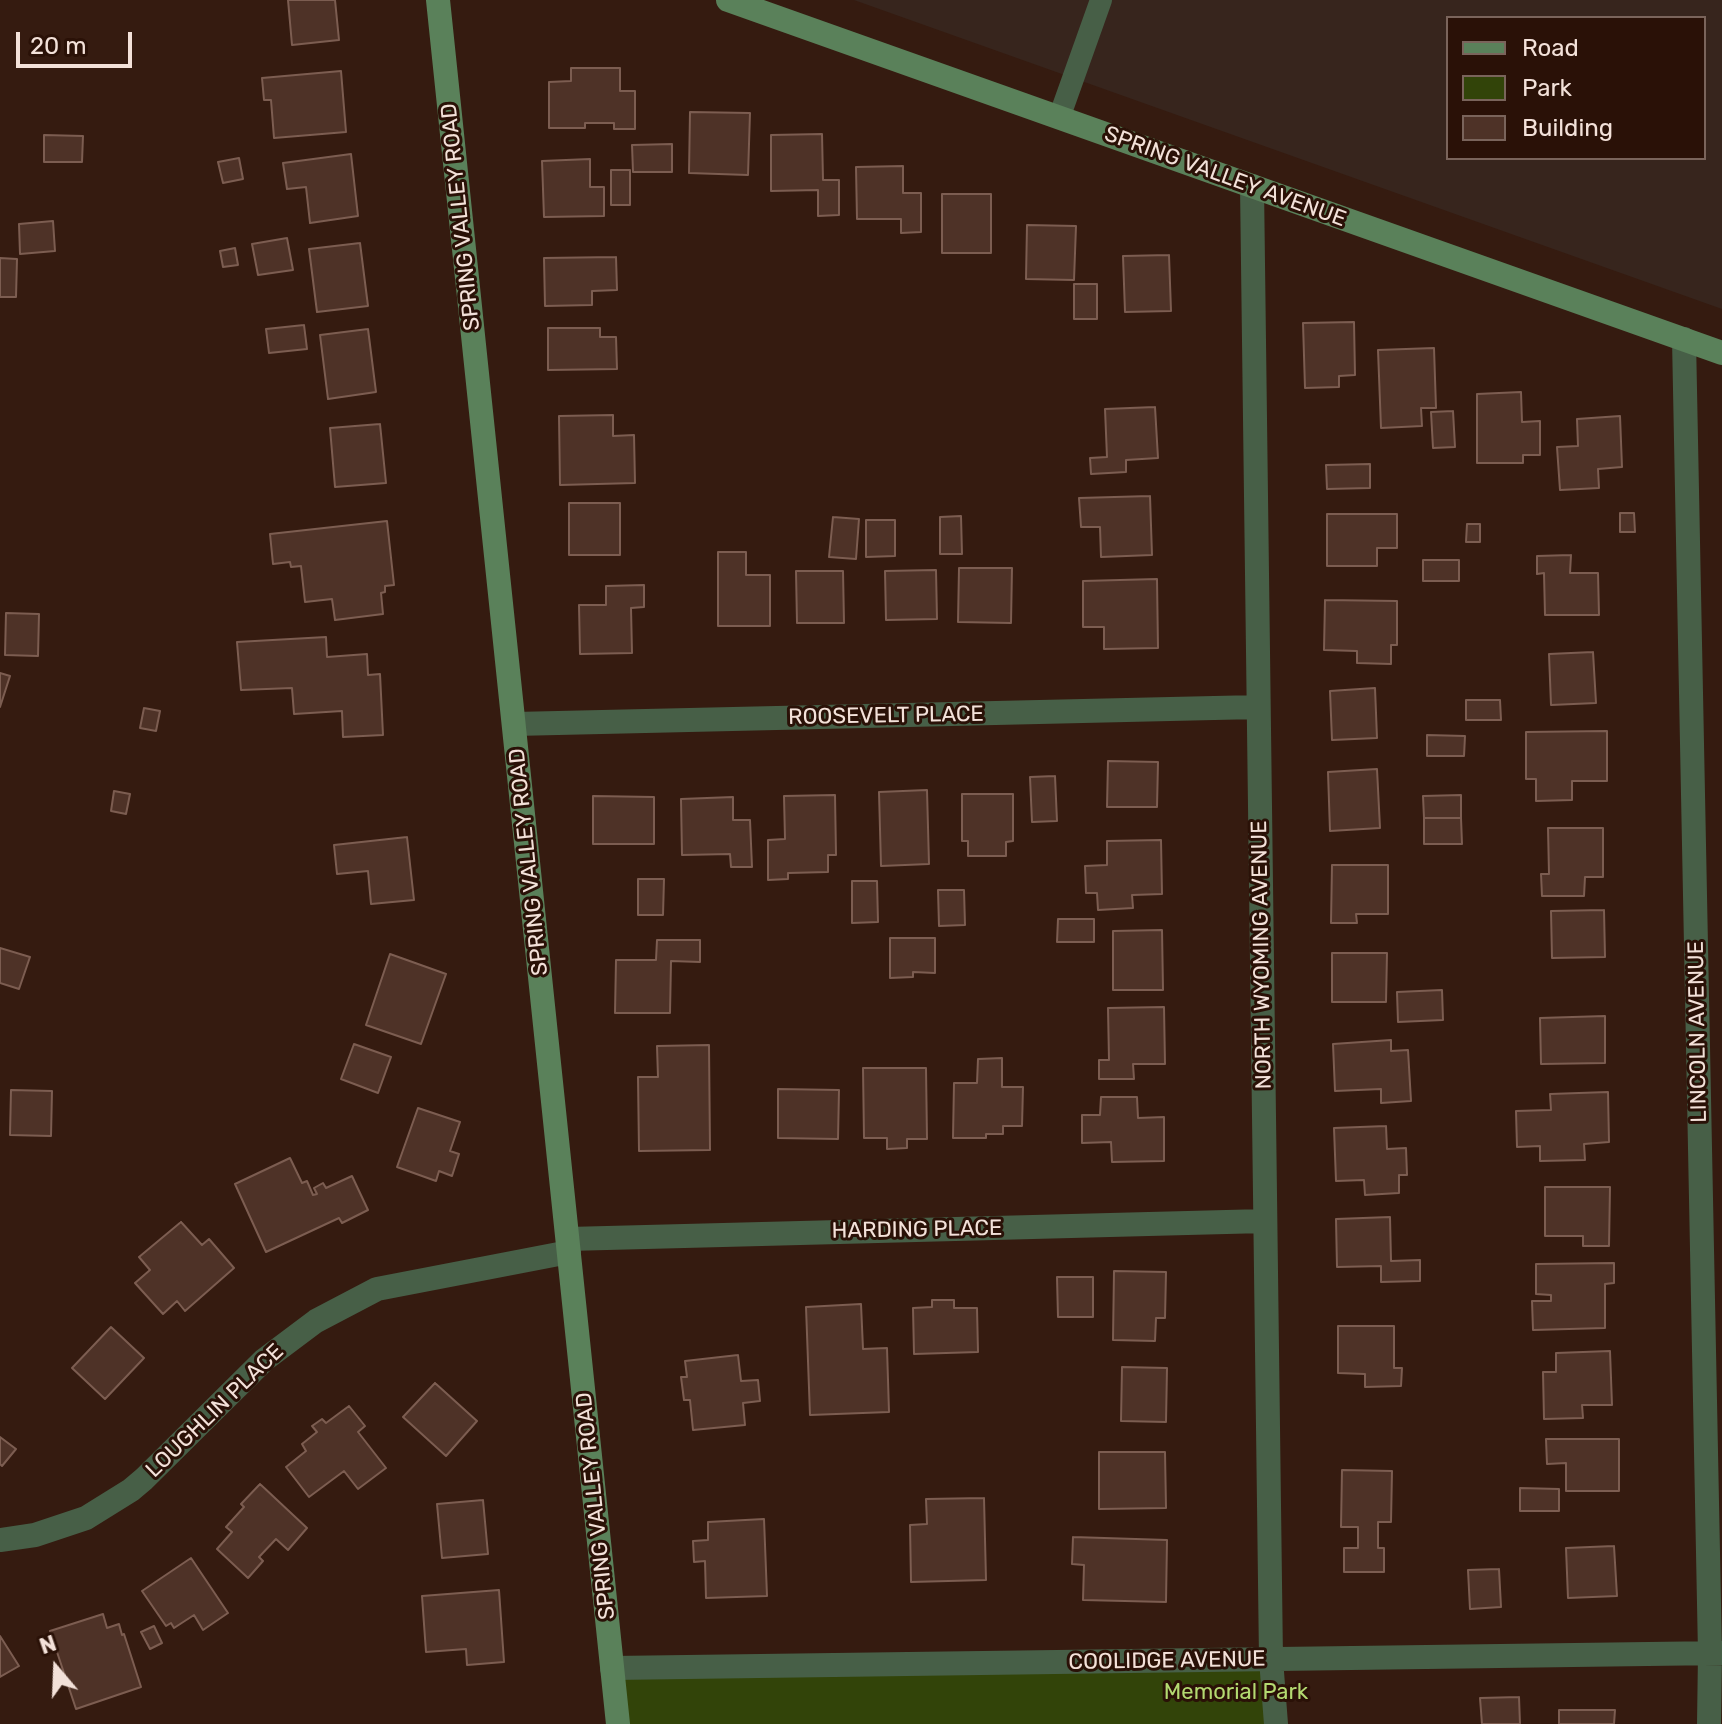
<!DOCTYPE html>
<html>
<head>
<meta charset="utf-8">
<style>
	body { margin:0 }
	#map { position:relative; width:1722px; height:1724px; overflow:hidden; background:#351b10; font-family:Rubik,sans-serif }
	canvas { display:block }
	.legend { position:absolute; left:1446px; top:16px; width:260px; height:144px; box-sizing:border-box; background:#2a1107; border:2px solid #7a645b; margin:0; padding:10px 14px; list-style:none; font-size:24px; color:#f3e1d9 }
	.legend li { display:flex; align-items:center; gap:16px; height:40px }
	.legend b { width:40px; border:2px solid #7a645b }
	.north { position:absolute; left:16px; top:1628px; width:80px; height:80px; -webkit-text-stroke:6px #2a1107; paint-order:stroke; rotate:341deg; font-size:22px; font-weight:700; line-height:32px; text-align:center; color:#f3e1d9 }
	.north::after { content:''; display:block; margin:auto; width:28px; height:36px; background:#f3e1d9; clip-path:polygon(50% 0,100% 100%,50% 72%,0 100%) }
	.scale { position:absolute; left:16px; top:32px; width:116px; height:36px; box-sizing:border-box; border:4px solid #f3e1d9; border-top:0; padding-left:10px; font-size:24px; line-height:28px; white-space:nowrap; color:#f3e1d9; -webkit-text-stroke:6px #2a1107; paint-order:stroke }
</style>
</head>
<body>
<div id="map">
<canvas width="1722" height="1724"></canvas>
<ul class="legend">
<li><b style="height:10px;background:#5a815a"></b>Road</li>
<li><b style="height:22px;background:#324409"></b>Park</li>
<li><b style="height:22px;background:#4e3227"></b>Building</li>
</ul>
<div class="north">N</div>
<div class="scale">20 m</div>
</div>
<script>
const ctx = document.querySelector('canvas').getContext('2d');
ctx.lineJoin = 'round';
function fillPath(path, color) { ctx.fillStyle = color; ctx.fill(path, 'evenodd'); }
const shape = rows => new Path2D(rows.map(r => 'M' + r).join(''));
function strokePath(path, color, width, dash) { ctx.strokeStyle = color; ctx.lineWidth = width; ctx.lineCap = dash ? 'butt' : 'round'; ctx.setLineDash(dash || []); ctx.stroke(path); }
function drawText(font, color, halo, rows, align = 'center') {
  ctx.font = font + ' Rubik,sans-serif'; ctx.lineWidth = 6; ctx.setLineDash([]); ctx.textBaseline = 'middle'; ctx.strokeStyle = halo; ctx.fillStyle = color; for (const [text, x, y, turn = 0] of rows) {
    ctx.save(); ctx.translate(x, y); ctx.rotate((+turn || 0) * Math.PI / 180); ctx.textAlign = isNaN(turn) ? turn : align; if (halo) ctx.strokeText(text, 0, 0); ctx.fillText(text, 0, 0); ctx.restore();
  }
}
fillPath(shape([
	[854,0,1722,0,1722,309],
	[1448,18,1704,18,1704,158,1448,158]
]), '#37251d');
fillPath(shape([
	[1271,1659,1276,1724,618,1724,612,1668]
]), '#324409');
const building = shape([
	[288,0,335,0,339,40,292,45,288,0],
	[571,68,620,68,620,91,635,91,635,129,614,129,614,123,585,123,585,128,549,128,549,82,571,81,571,68],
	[341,71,346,132,274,138,271,100,264,100,262,78,341,71],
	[690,112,750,113,748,175,689,173,690,112],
	[822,134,823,180,839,180,839,215,818,216,818,190,771,191,771,135,822,134],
	[44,135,83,136,82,162,44,162,44,135],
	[672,144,672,172,633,172,632,145,672,144],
	[351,154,358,216,310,223,306,187,287,189,283,163,351,154],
	[239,158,243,179,223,183,218,162,239,158],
	[590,159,590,187,604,187,604,216,544,217,542,161,590,159],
	[903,166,903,193,921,193,921,232,901,233,901,219,857,219,856,167,903,166],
	[611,170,630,170,630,205,611,205,611,170],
	[942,194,991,194,991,253,942,253,942,194],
	[53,221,55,251,20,254,19,224,53,221],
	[1027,225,1076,226,1074,280,1026,279,1027,225],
	[287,238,293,270,258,275,252,244,287,238],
	[360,243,368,306,317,312,309,249,360,243],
	[235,248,238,265,223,267,220,251,235,248],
	[1169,255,1171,311,1125,312,1123,256,1169,255],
	[616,257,617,290,592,291,592,305,545,306,544,258,616,257],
	[0,258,17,259,16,297,0,297,0,258],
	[1074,284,1097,284,1097,319,1074,319,1074,284],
	[1354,322,1355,375,1339,376,1339,387,1305,388,1303,323,1354,322],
	[304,325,307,349,269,353,266,329,304,325],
	[548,328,600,328,600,337,616,337,617,369,548,370,548,328],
	[368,329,376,392,328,399,320,335,368,329],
	[1434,348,1436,408,1421,408,1422,426,1381,428,1378,350,1434,348],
	[1521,392,1522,422,1540,421,1540,455,1523,455,1523,463,1477,463,1477,394,1521,392],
	[1155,407,1158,458,1126,460,1126,472,1091,474,1090,458,1107,457,1105,409,1155,407],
	[1453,411,1455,447,1433,448,1431,412,1453,411],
	[613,415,613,436,634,435,635,483,560,485,559,416,613,415],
	[1620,416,1622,467,1598,469,1599,488,1560,490,1557,447,1578,446,1577,419,1620,416],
	[380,424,386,483,335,487,330,428,380,424],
	[1370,464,1370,488,1327,489,1326,465,1370,464],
	[1150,496,1152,555,1101,557,1100,527,1081,527,1079,498,1150,496],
	[569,503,620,503,620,555,569,555,569,503],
	[1620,513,1634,513,1635,532,1620,532,1620,513],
	[1327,514,1397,514,1397,548,1377,548,1377,566,1327,566,1327,514],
	[961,516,962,554,940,554,940,517,961,516],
	[833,517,859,519,856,559,829,557,833,517],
	[866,520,895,520,895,556,866,557,866,520],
	[387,521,394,585,385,586,385,592,381,593,383,614,335,620,332,599,305,602,301,566,291,567,290,562,273,564,270,534,387,521],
	[1467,524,1480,524,1480,542,1466,542,1467,524],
	[718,552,746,552,746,575,770,575,770,626,718,626,718,552],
	[1571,555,1570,573,1598,573,1599,615,1545,615,1544,573,1537,574,1537,556,1571,555],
	[1423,560,1459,560,1459,581,1423,581,1423,560],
	[959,568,1012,568,1011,623,958,622,959,568],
	[936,570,937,619,886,620,885,571,936,570],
	[796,571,843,571,844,623,797,623,796,571],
	[1157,579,1158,648,1104,649,1104,627,1083,627,1083,581,1157,579],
	[644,585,644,607,631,608,632,653,580,654,579,605,606,605,606,586,644,585],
	[1325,600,1397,601,1397,645,1391,645,1391,664,1357,663,1357,651,1324,650,1325,600],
	[6,613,39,614,38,656,5,655,6,613],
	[326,637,327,657,367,654,368,675,380,674,383,735,343,737,342,711,294,714,292,688,241,690,237,642,326,637],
	[1593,652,1596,703,1551,705,1549,654,1593,652],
	[0,673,10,676,0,707,0,673],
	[1375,688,1377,738,1332,740,1330,691,1375,688],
	[1466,700,1500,700,1501,720,1466,720,1466,700],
	[144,708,160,711,156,731,140,728,144,708],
	[1607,731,1607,781,1572,781,1572,800,1536,801,1536,779,1526,779,1526,732,1607,731],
	[1427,735,1465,736,1464,756,1427,756,1427,735],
	[1108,761,1158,762,1157,807,1107,807,1108,761],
	[1377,769,1380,828,1330,831,1328,772,1377,769],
	[1055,776,1057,821,1032,822,1030,777,1055,776],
	[927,790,929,864,881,866,879,792,927,790],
	[114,791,130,794,126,814,111,811,114,791],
	[962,794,1013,794,1013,841,1006,842,1006,856,968,856,968,841,962,841,962,794],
	[835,795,836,855,828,855,828,872,788,873,788,879,768,880,768,840,785,839,784,796,835,795],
	[1461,795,1461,818,1424,818,1423,796,1461,795],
	[593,796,654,797,654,844,593,844,593,796],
	[733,797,733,820,750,820,752,867,731,867,730,854,682,855,681,799,733,797],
	[1424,818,1461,818,1462,844,1424,844,1424,818],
	[1548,828,1603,828,1603,877,1585,877,1584,896,1542,896,1541,874,1549,874,1548,828],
	[407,837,414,900,371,904,368,871,337,874,334,845,407,837],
	[1161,840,1162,894,1132,895,1133,908,1098,910,1097,893,1086,893,1085,866,1107,865,1107,841,1161,840],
	[1332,865,1388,865,1388,914,1356,914,1357,923,1331,923,1332,865],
	[638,879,664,879,663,915,638,915,638,879],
	[852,881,877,881,878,922,852,923,852,881],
	[938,890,964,890,965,925,939,926,938,890],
	[1604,910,1605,957,1552,958,1551,911,1604,910],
	[1058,919,1094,919,1094,942,1057,942,1058,919],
	[1162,930,1163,990,1113,990,1113,931,1162,930],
	[890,938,935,938,935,973,913,972,913,977,890,978,890,938],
	[657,940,700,940,700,962,671,961,670,1013,615,1013,616,960,656,960,657,940],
	[0,948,30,957,19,989,0,983,0,948],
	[1332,953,1387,953,1386,1002,1332,1002,1332,953],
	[390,954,446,974,421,1044,366,1025,390,954],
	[1442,990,1443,1020,1398,1022,1397,992,1442,990],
	[1164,1007,1165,1064,1133,1064,1134,1079,1099,1079,1099,1060,1109,1060,1108,1008,1164,1007],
	[1605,1016,1605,1063,1541,1064,1540,1018,1605,1016],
	[1391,1040,1391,1051,1408,1050,1411,1101,1381,1103,1381,1089,1335,1091,1333,1044,1391,1040],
	[354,1044,391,1057,378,1093,341,1079,354,1044],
	[709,1045,710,1150,639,1151,638,1077,658,1077,657,1046,709,1045],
	[1002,1058,1002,1087,1023,1087,1022,1126,1003,1126,1003,1134,986,1134,986,1138,953,1138,954,1083,977,1083,978,1059,1002,1058],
	[863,1068,926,1068,927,1139,907,1139,907,1148,887,1149,887,1138,864,1138,863,1068],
	[778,1089,839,1090,838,1139,778,1138,778,1089],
	[11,1090,52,1091,51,1136,10,1135,11,1090],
	[1608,1092,1609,1142,1584,1144,1585,1160,1540,1161,1540,1146,1517,1147,1516,1111,1551,1110,1550,1094,1608,1092],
	[1101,1097,1137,1097,1138,1118,1164,1117,1164,1161,1112,1162,1111,1142,1082,1143,1082,1115,1100,1115,1101,1097],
	[418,1108,460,1122,450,1151,459,1154,452,1176,439,1171,436,1181,397,1167,418,1108],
	[1386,1126,1387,1149,1406,1148,1407,1175,1399,1175,1399,1193,1365,1195,1364,1180,1336,1181,1334,1128,1386,1126],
	[290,1158,302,1183,307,1181,313,1195,317,1194,314,1188,323,1183,326,1188,352,1176,368,1210,342,1223,339,1218,266,1252,235,1184,290,1158],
	[1545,1187,1610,1187,1609,1246,1583,1246,1583,1236,1545,1236,1545,1187],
	[1390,1217,1391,1261,1420,1260,1420,1281,1381,1282,1381,1266,1337,1267,1336,1219,1390,1217],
	[181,1222,202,1245,209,1239,234,1268,185,1311,177,1301,163,1314,135,1283,150,1270,139,1257,181,1222],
	[1614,1263,1614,1283,1605,1284,1605,1328,1533,1330,1532,1301,1551,1301,1551,1295,1536,1294,1536,1264,1614,1263],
	[1114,1271,1166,1272,1165,1318,1156,1318,1155,1341,1113,1340,1114,1271],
	[1057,1277,1093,1277,1093,1317,1058,1317,1057,1277],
	[932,1300,954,1300,954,1308,977,1308,978,1352,914,1354,913,1308,932,1307,932,1300],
	[861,1304,863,1349,887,1348,889,1412,810,1415,806,1307,861,1304],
	[1338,1326,1394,1326,1394,1368,1402,1368,1401,1386,1365,1387,1365,1374,1338,1373,1338,1326],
	[111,1327,144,1358,105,1399,72,1368,111,1327],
	[1610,1351,1612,1405,1582,1405,1583,1418,1544,1419,1543,1372,1556,1372,1556,1353,1610,1351],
	[738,1355,741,1381,758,1380,760,1401,743,1403,745,1425,693,1430,690,1400,684,1400,681,1377,687,1377,685,1361,738,1355],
	[1122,1367,1167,1368,1166,1422,1121,1421,1122,1367],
	[435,1383,477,1421,446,1456,403,1417,435,1383],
	[349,1406,365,1426,358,1432,386,1468,358,1489,344,1471,309,1497,286,1467,306,1451,302,1444,317,1432,312,1426,322,1419,326,1423,349,1406],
	[0,1437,16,1449,2,1466,0,1464,0,1437],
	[1546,1439,1619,1439,1619,1491,1566,1491,1566,1463,1547,1464,1546,1439],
	[1099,1452,1165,1452,1166,1508,1099,1509,1099,1452],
	[1342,1470,1392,1471,1391,1522,1378,1522,1378,1548,1384,1548,1384,1572,1344,1572,1344,1548,1358,1548,1358,1527,1341,1527,1342,1470],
	[260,1484,307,1528,288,1550,276,1539,259,1557,263,1561,248,1578,217,1549,232,1532,226,1527,244,1507,241,1504,260,1484],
	[1520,1488,1559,1489,1559,1511,1520,1511,1520,1488],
	[984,1498,986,1580,911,1582,910,1525,927,1524,926,1499,984,1498],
	[483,1500,488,1554,442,1558,437,1504,483,1500],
	[764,1519,767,1596,706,1598,705,1561,694,1562,693,1541,708,1540,708,1522,764,1519],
	[1073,1537,1167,1540,1166,1602,1083,1600,1084,1565,1072,1564,1073,1537],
	[1614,1546,1617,1596,1568,1598,1566,1548,1614,1546],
	[191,1558,228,1613,203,1630,194,1615,174,1628,171,1623,166,1626,142,1591,191,1558],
	[1499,1569,1501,1607,1470,1609,1468,1570,1499,1569],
	[499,1590,504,1662,467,1665,466,1649,426,1652,422,1596,499,1590],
	[103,1614,107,1628,119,1624,122,1635,124,1634,141,1687,76,1709,50,1631,103,1614],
	[154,1626,162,1643,150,1649,141,1632,154,1626],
	[0,1636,19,1666,0,1677,0,1636],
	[1519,1697,1520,1724,1482,1724,1480,1698,1519,1697],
	[1559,1710,1615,1710,1614,1724,1559,1724,1559,1710]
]);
fillPath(building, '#4e3227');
strokePath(building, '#7c5d51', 2);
strokePath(shape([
	[1059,118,1101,0]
]), '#475f47', 22);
strokePath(shape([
	[1252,186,1271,1659,1276,1724],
	[1684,339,1710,1653,1709,1724],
	[514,724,1258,707],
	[568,1239,1265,1221],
	[0,1540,35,1535,86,1518,131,1490,144,1479,264,1360,316,1321,377,1289,569,1252],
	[612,1668,1722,1653]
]), '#475f47', 24);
strokePath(shape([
	[438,0,618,1724],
	[728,0,1722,353]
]), '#5a815a', 24);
drawText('22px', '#f3e1d9', '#2a1107', [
	["SPRING VALLEY AVENUE",1225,177,20],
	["SPRING VALLEY ROAD",461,217,-96],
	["ROOSEVELT PLACE",886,716,-1],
	["SPRING VALLEY ROAD",529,862,-96],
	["NORTH WYOMING AVENUE",1262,955,-91],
	["LINCOLN AVENUE",1698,1032,-91],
	["HARDING PLACE",917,1230,-1],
	["LOUGHLIN PLACE",215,1411,-44],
	["SPRING VALLEY ROAD",596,1506,-96],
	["COOLIDGE AVENUE",1167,1661,-1]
]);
drawText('22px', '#b4da71', '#2a1107', [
	["Memorial Park",1236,1693]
]);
</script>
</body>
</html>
